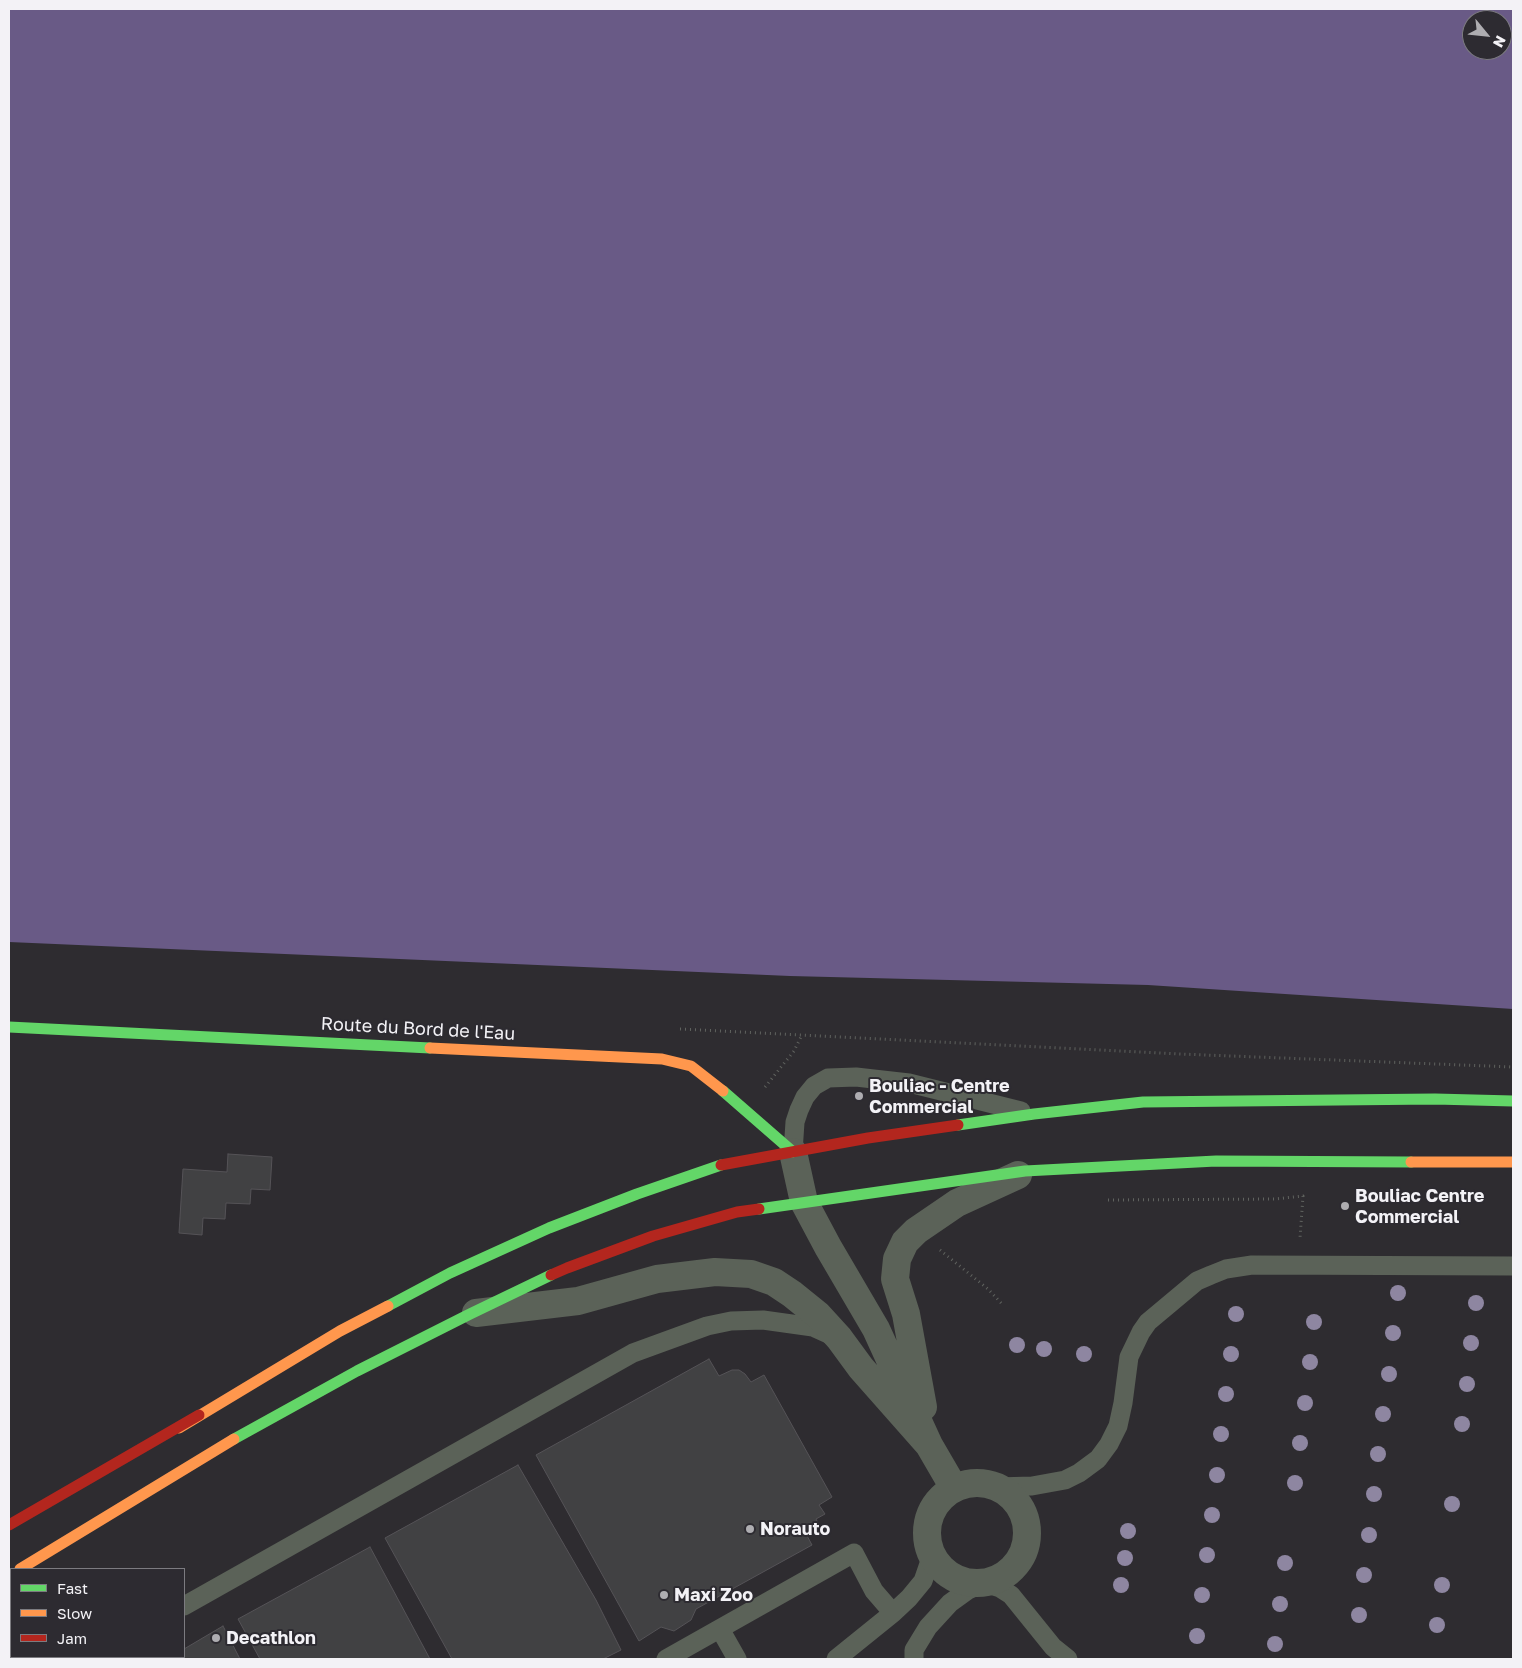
<!DOCTYPE html>
<html>
<head>
<meta charset="utf-8">
<style>
	body { margin:0 }
	#map { position:relative; width:1522px; height:1668px; overflow:hidden; background:#2e2c30; font-family:"Golos Text",sans-serif }
	canvas { display:block }
	.frame { position:absolute; inset:0; border:10px solid #f3f2f6; pointer-events:none }
	.legend { position:absolute; left:10px; top:1568px; width:175px; height:90px; box-sizing:border-box; background:#2d2b31; border:1px solid #7c7b80; margin:0; padding:6px 9px; list-style:none; font-size:15px; color:#f3f2f6 }
	.legend li { display:flex; align-items:center; gap:10px; height:25px }
	.legend b { width:25px; border:1px solid #7c7b80 }
	.north { position:absolute; left:1462px; top:10px; width:50px; height:50px; box-sizing:border-box; background:#2d2b31; border:1px solid #7c7b80; border-radius:50%; rotate:118deg; font-size:14px; font-weight:700; line-height:20px; text-align:center; color:#f3f2f6 }
	.north::after { content:''; display:block; margin:auto; width:18px; height:22px; background:#aeadb1; clip-path:polygon(50% 0,100% 100%,50% 72%,0 100%) }
</style>
</head>
<body>
<div id="map">
<canvas width="1522" height="1668"></canvas>
<div class="frame"></div>
<ul class="legend">
<li><b style="height:6px;background:#63d668"></b>Fast</li>
<li><b style="height:6px;background:#ff974d"></b>Slow</li>
<li><b style="height:6px;background:#b3261e"></b>Jam</li>
</ul>
<div class="north">N</div>
</div>
<script>
const ctx = document.querySelector('canvas').getContext('2d');
ctx.lineJoin = 'round';
function fillPath(path, color) { ctx.fillStyle = color; ctx.fill(path, 'evenodd'); }
const shape = rows => new Path2D(rows.map(r => 'M' + r).join(''));
function strokePath(path, color, width, dash) { ctx.strokeStyle = color; ctx.lineWidth = width; ctx.lineCap = dash ? 'butt' : 'round'; ctx.setLineDash(dash || []); ctx.stroke(path); }
function drawText(font, color, halo, rows, align = 'center') {
  ctx.font = font + ' "Golos Text",sans-serif'; ctx.lineWidth = 4; ctx.setLineDash([]); ctx.textBaseline = 'middle'; ctx.strokeStyle = halo; ctx.fillStyle = color; for (const [text, x, y, turn = 0] of rows) {
    ctx.save(); ctx.translate(x, y); ctx.rotate((+turn || 0) * Math.PI / 180); ctx.textAlign = isNaN(turn) ? turn : align; if (halo) ctx.strokeText(text, 0, 0); ctx.fillText(text, 0, 0); ctx.restore();
  }
}
fillPath(shape([
	[9,9,1513,9,1513,1009,1148,985,790,976,9,942],
	[1472,20,1502,20,1502,50,1472,50]
]), '#695a86');
const building = shape([
	[228,1154,272,1157,270,1190,251,1189,250,1204,226,1203,225,1219,203,1218,202,1235,179,1233,183,1169,227,1172,228,1154],
	[709,1359,719,1376,732,1370,739,1370,745,1374,751,1382,764,1375,832,1497,819,1505,825,1514,816,1519,819,1525,805,1532,812,1545,696,1609,691,1620,674,1631,661,1627,639,1641,536,1455,709,1359],
	[518,1465,596,1600,621,1650,603,1659,452,1659,385,1538,518,1465],
	[370,1547,430,1659,260,1659,238,1619,370,1547],
	[223,1626,240,1659,165,1659,170,1657,184,1657,184,1649,223,1626]
]);
fillPath(building, '#414143');
strokePath(building, '#555357', 1);
strokePath(shape([
	[680,1029,1180,1054,1513,1067],
	[765,1087,794,1051,802,1035],
	[1108,1200,1275,1199,1303,1196,1300,1238],
	[940,1250,988,1289,1003,1305]
]), '#60635f', 3, [1, 4]);
strokePath(shape([
	[793,1152,795,1122,799,1110,805,1097,814,1086,828,1078,856,1077,909,1083,1021,1111],
	[997,1487,1032,1486,1065,1480,1079,1473,1098,1459,1109,1444,1118,1426,1123,1403,1129,1357,1141,1332,1148,1322,1197,1281,1211,1275,1226,1269,1252,1265,1513,1266],
	[184,1606,633,1353,707,1326,731,1321,763,1320,813,1327,833,1336],
	[720,1629,737,1659],
	[89,1659,93,1657],
	[666,1659,854,1553,874,1591,893,1613],
	[836,1659,893,1613,909,1598,923,1581,932,1555],
	[914,1659,914,1650,928,1627,950,1603,968,1590,984,1583,1000,1588,1011,1595,1053,1647,1068,1659]
]), '#5b6258', 19);
strokePath(shape([
	[793,1152,804,1202,828,1247,876,1329,929,1445,954,1488],
	[476,1313,578,1301,657,1279,715,1272,751,1274,774,1282,792,1294,818,1315,839,1338,861,1368,929,1445],
	[923,1407,906,1314,895,1279,897,1259,905,1242,916,1231,957,1203,1018,1175],
	'927 1533a50 50 0 1 1 100 0a50 50 0 1 1-100 0Z'
]), '#5b6258', 28);
strokePath(shape([
	[9,1027,430,1048],
	[723,1091,793,1152],
	[958,1125,1034,1114,1143,1102,1435,1099,1513,1101],
	[759,1209,1025,1171,1216,1161,1411,1162],
	[388,1306,450,1273,549,1228,637,1194,721,1165],
	[234,1439,357,1371,470,1314,551,1275]
]), '#63d668', 11);
strokePath(shape([
	[430,1048,662,1059,691,1066,723,1091],
	[1411,1162,1513,1162],
	[179,1428,340,1331,388,1306],
	[20,1569,234,1439]
]), '#ff974d', 11);
strokePath(shape([
	[721,1165,868,1138,958,1125],
	[551,1275,567,1268,653,1236,737,1212,759,1209],
	[9,1525,199,1415]
]), '#b3261e', 11);
ctx.fillStyle = '#8e86a1';
for (const [x, y] of [
	[1398,1293],
	[1476,1303],
	[1236,1314],
	[1314,1322],
	[1393,1333],
	[1471,1343],
	[1017,1345],
	[1044,1349],
	[1084,1354],
	[1231,1354],
	[1310,1362],
	[1389,1374],
	[1467,1384],
	[1226,1394],
	[1305,1403],
	[1383,1414],
	[1462,1424],
	[1221,1434],
	[1300,1443],
	[1378,1454],
	[1217,1475],
	[1295,1483],
	[1374,1494],
	[1452,1504],
	[1212,1515],
	[1128,1531],
	[1369,1535],
	[1207,1555],
	[1125,1558],
	[1285,1563],
	[1364,1575],
	[1121,1585],
	[1442,1585],
	[1202,1595],
	[1280,1604],
	[1359,1615],
	[1437,1625],
	[1197,1636],
	[1275,1644]
]) { ctx.beginPath(); ctx.arc(x, y, 8, 0, 2 * Math.PI); ctx.fill(); }
for (const [x, y, r, color] of [
	[859,1096,5,"#aeadb1"],
	[1345,1206,5,"#aeadb1"],
	[750,1529,5,"#aeadb1"],
	[664,1595,5,"#aeadb1"],
	[216,1638,5,"#aeadb1"]
]) { const dot = new Path2D(); dot.arc(x, y, r, 0, 2 * Math.PI); ctx.fillStyle = color; ctx.fill(dot); strokePath(dot, '#2d2b31', 2); }
drawText('18px', '#f3f2f6', '#2d2b31', [
	["Route du Bord de l'Eau",418,1029,3]
]);
drawText('bold 18px', '#f3f2f6', '#2d2b31', [
	["Bouliac - Centre",869,1086],
	["Commercial",869,1107],
	["Bouliac Centre",1355,1196],
	["Commercial",1355,1217],
	["Norauto",760,1529],
	["Maxi Zoo",674,1595],
	["Decathlon",226,1638]
], 'left');
</script>
</body>
</html>
